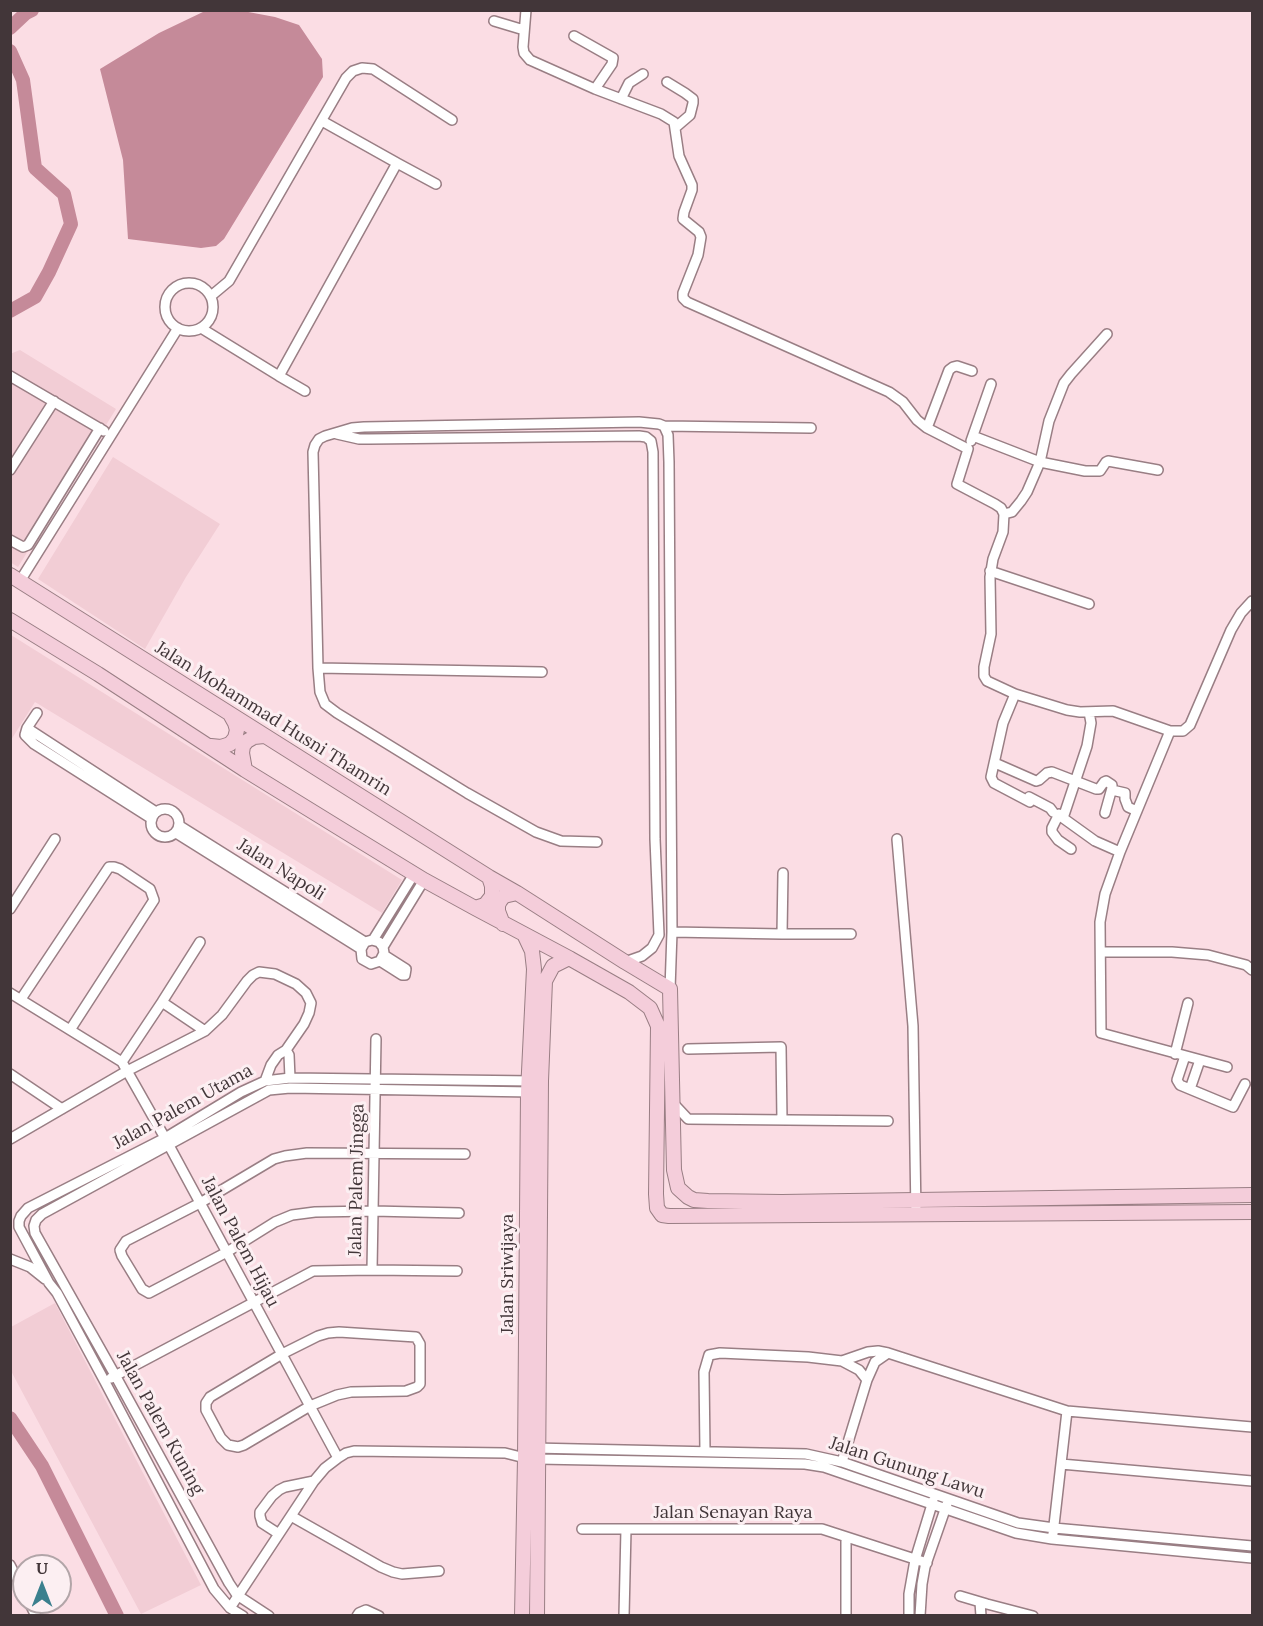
<!DOCTYPE html>
<html>
<head>
<meta charset="utf-8">
<style>
	body { margin:0 }
	#map { position:relative; width:1263px; height:1626px; overflow:hidden; background:#fbdde4; font-family:Lora,serif }
	canvas { display:block }
	.frame { position:absolute; inset:0; border:12px solid #423639; pointer-events:none }
	.north { position:absolute; left:12px; top:1554px; width:60px; height:60px; box-sizing:border-box; background:#fceff2; border:2px solid #b2a5a8; border-radius:50%; rotate:0deg; font-size:16px; font-weight:700; line-height:24px; text-align:center; color:#423639 }
	.north::after { content:''; display:block; margin:auto; width:21px; height:27px; background:#3b808e; clip-path:polygon(50% 0,100% 100%,50% 72%,0 100%) }
</style>
</head>
<body>
<div id="map">
<canvas width="1263" height="1626"></canvas>
<div class="frame"></div>
<div class="north">U</div>
</div>
<script>
const ctx = document.querySelector('canvas').getContext('2d');
ctx.lineJoin = 'round';
function fillPath(path, color) { ctx.fillStyle = color; ctx.fill(path, 'evenodd'); }
const shape = rows => new Path2D(rows.map(r => 'M' + r).join(''));
function strokePath(path, color, width, dash) { ctx.strokeStyle = color; ctx.lineWidth = width; ctx.lineCap = dash ? 'butt' : 'round'; ctx.setLineDash(dash || []); ctx.stroke(path); }
function drawText(font, color, halo, rows, align = 'center') {
  ctx.font = font + ' Lora,serif'; ctx.lineWidth = 6; ctx.setLineDash([]); ctx.textBaseline = 'middle'; ctx.strokeStyle = halo; ctx.fillStyle = color; for (const [text, x, y, turn = 0] of rows) {
    ctx.save(); ctx.translate(x, y); ctx.rotate((+turn || 0) * Math.PI / 180); ctx.textAlign = isNaN(turn) ? turn : align; if (halo) ctx.strokeText(text, 0, 0); ctx.fillText(text, 0, 0); ctx.restore();
  }
}
fillPath(shape([
	[20,350,116,409,18,567,10,562,10,354],
	[113,457,220,524,186,577,145,649,38,579],
	[11,635,402,880,382,913,35,702,11,740],
	[55,1303,201,1585,141,1614,11,1371,11,1327]
]), '#f2cdd5');
fillPath(shape([
	[243,11,275,17,299,25,322,59,323,77,224,239,216,246,201,248,128,239,123,160,100,69,159,33,205,11]
]), '#c58a99');
strokePath(shape([
	[10,28,26,13,32,10],
	[10,51,23,80,35,168,64,194,71,224,49,272,35,297,10,311],
	[10,1418,42,1466,117,1616]
]), '#c58a99', 14);
const street = shape([
	[526,10,523,47,524,53,530,60,595,89,661,114,674,122,679,156,692,185,692,190,684,212,683,219,699,232,701,237,698,255,683,293,683,298,687,302,889,392,903,402,917,420,927,428,968,449,957,484,995,504,1001,508,1004,514,1003,532,993,559,990,577,991,634,984,667,984,676,987,681,1015,694,1067,710,1080,712,1113,711,1170,731,1183,731,1190,725,1231,630,1241,613,1252,601],
	[494,21,524,30],
	[574,36,613,58,612,64,595,89],
	[667,82,685,93,693,99,693,103,690,115,676,127],
	[621,99,629,83,643,74],
	[397,163,436,184],
	'165 307a24 24 0 1 1 48 0a24 24 0 1 1-48 0Z',
	[211,296,229,281,346,78,353,71,362,68,373,69,452,120],
	[201,328,279,376,397,163,322,121],
	[1107,334,1071,374,1064,383,1049,421,1040,462,1085,471,1100,471,1106,462,1108,461,1158,470],
	[10,376,104,431],
	[279,376,305,391],
	[664,426,668,435,669,462,672,932,670,989],
	[927,428,949,370,953,367,957,366,972,371],
	[337,434,359,439,369,439,639,436,646,437,651,441,653,452,655,839,659,935,652,948,642,956,625,962],
	[973,436,1040,462,1027,492,1021,501,1012,512,1004,514],
	[971,441,991,384],
	[10,470,54,401],
	[10,540,23,547,28,545,100,428],
	[990,571,1089,604],
	[20,581,178,328],
	[318,668,542,672],
	[1015,694,1003,723,991,777,994,783,1030,802],
	[1089,712,1091,723,1087,746,1063,818,1095,841,1120,852,1105,894,1100,922,1101,1033,1227,1067],
	[27,728,37,713],
	[995,763,1036,781,1039,780,1047,773,1052,772,1096,789,1099,789,1104,782,1106,781,1112,785,1112,788,1105,813],
	[1112,790,1125,793,1125,799,1128,807,1137,811],
	[1027,800,1029,797,1050,808,1053,812],
	'151 823a14 14 0 1 1 28 0a14 14 0 1 1-28 0Z',
	[1059,814,1052,828,1052,832,1058,840,1071,849],
	[152,819,34,744,25,735,27,728,156,812],
	[180,826,365,942,372,940,379,942,383,947,384,953,380,961,371,964,362,959,361,949,365,942],
	[176,833,361,949],
	[897,839,913,1026,916,1215],
	[597,842,561,841,536,832,467,793,337,713,325,704,320,692,318,668,313,452,315,445,319,439,325,436,352,428,364,427,639,422,659,424,664,426,811,428],
	[1120,852,1170,731],
	[10,909,55,839],
	[672,932,782,934,851,934],
	[782,934,783,873],
	[373,940,414,874],
	[383,947,424,880],
	[1101,952,1172,952,1208,955,1246,965,1252,970],
	[380,961,402,975,405,975,406,969,384,955],
	[10,993,122,1062,165,1138,338,1458],
	[21,999,109,867,114,867,120,869,150,889,154,900,70,1030],
	[162,1002,205,1031],
	[688,1049,781,1047,782,1120],
	[286,1050,289,1055,290,1078],
	[1175,1054,1188,1003],
	[1185,1056,1177,1080,1180,1085,1233,1107,1245,1084],
	[122,1062,162,1002,200,942],
	[10,1074,62,1109],
	[1190,1089,1200,1060],
	[673,1103,688,1119,888,1121],
	[10,1139,127,1071,205,1031,222,1015,247,981,253,975,259,972,275,974,296,984,306,993,311,1003,309,1013,304,1024,286,1050,278,1055,271,1065,265,1081],
	[459,1213,373,1211,315,1212,292,1215,275,1222,227,1252,149,1293,142,1289,122,1256,120,1250,126,1241,200,1203,274,1159,285,1156,307,1153,465,1154],
	[10,1259,30,1267,45,1279],
	[372,1270,376,1039],
	[339,1332,416,1337,420,1344,420,1384,417,1387,406,1391,351,1392,337,1395,310,1406,244,1445,238,1447,228,1445,221,1438,206,1410,206,1403,210,1397,282,1354,318,1336,328,1333,339,1332],
	[888,1353,1067,1411,1252,1427],
	[111,1378,313,1271,372,1270,457,1271],
	[533,1448,806,1454,842,1462,1018,1523,1054,1528,1252,1546],
	[705,1451,704,1372,709,1355,720,1353,808,1357,842,1361,859,1370,867,1380,875,1362,888,1353,878,1351,868,1352,842,1361],
	[842,1462,867,1380],
	[1061,1464,1252,1481],
	[291,1516,381,1567,393,1572,402,1574,439,1571],
	[582,1529,822,1529,927,1563],
	[279,1534,262,1523,260,1516,260,1512,272,1496,279,1490,285,1487,314,1481],
	[1053,1534,1067,1411],
	[10,1565,24,1592],
	[960,1596,987,1604,1033,1616],
	[29,1602,36,1616],
	[980,1602,981,1616],
	[230,1608,314,1481,325,1468,338,1458,346,1453,354,1451,505,1453,525,1458,538,1459,805,1464,824,1467,1016,1533,1052,1539,1252,1558],
	[243,1616,230,1608,214,1589,105,1382,57,1293,49,1283,19,1227,19,1221,21,1216,28,1208,165,1138,241,1092,265,1081,290,1078,534,1081],
	[269,1616,237,1595,229,1583,115,1375,35,1233,34,1226,36,1220,42,1214,269,1090,290,1088,532,1092],
	[357,1616,359,1613,366,1610,379,1616],
	[624,1616,626,1529],
	[846,1616,846,1537],
	[909,1616,909,1594,915,1560,933,1501],
	[920,1616,922,1584,925,1567,947,1504]
]);
const secondary = shape([
	[10,575,489,877,517,893,625,962,670,989,674,1170,678,1188,688,1197,694,1200,708,1201,782,1202,1252,1195],
	[10,620,98,674,245,770,344,831,424,880,475,908,569,958,629,992,650,1008,658,1026,656,1194,657,1208,662,1215,669,1216,1252,1212],
	[211,746,221,747,230,744,235,738,237,730,235,723,230,714],
	[245,770,242,753,243,746,247,741,254,737,264,736],
	[475,908,485,905,492,896,492,886,489,877],
	[503,924,498,911,498,905,500,901,504,896,517,893],
	[522,1616,525,1458,528,1092,534,969,532,951,524,934],
	[537,1616,541,1081,545,981,553,966,569,958]
]);
strokePath(street, '#997e84', 12);
strokePath(secondary, '#997e84', 16);
strokePath(street, '#fff', 9);
strokePath(secondary, '#f4cdda', 14);
drawText('18px', '#423639', '#fceff2', [
	["Jalan Mohammad Husni Thamrin",273,719,32],
	["Jalan Napoli",281,870,32],
	["Jalan Palem Utama",183,1107,-29],
	["Jalan Palem Jingga",357,1180,-89],
	["Jalan Palem Hijau",240,1242,62],
	["Jalan Sriwijaya",508,1274,-90],
	["Jalan Palem Kuning",160,1423,61],
	["Jalan Gunung Lawu",907,1468,18],
	["Jalan Senayan Raya",733,1513]
]);
</script>
</body>
</html>
